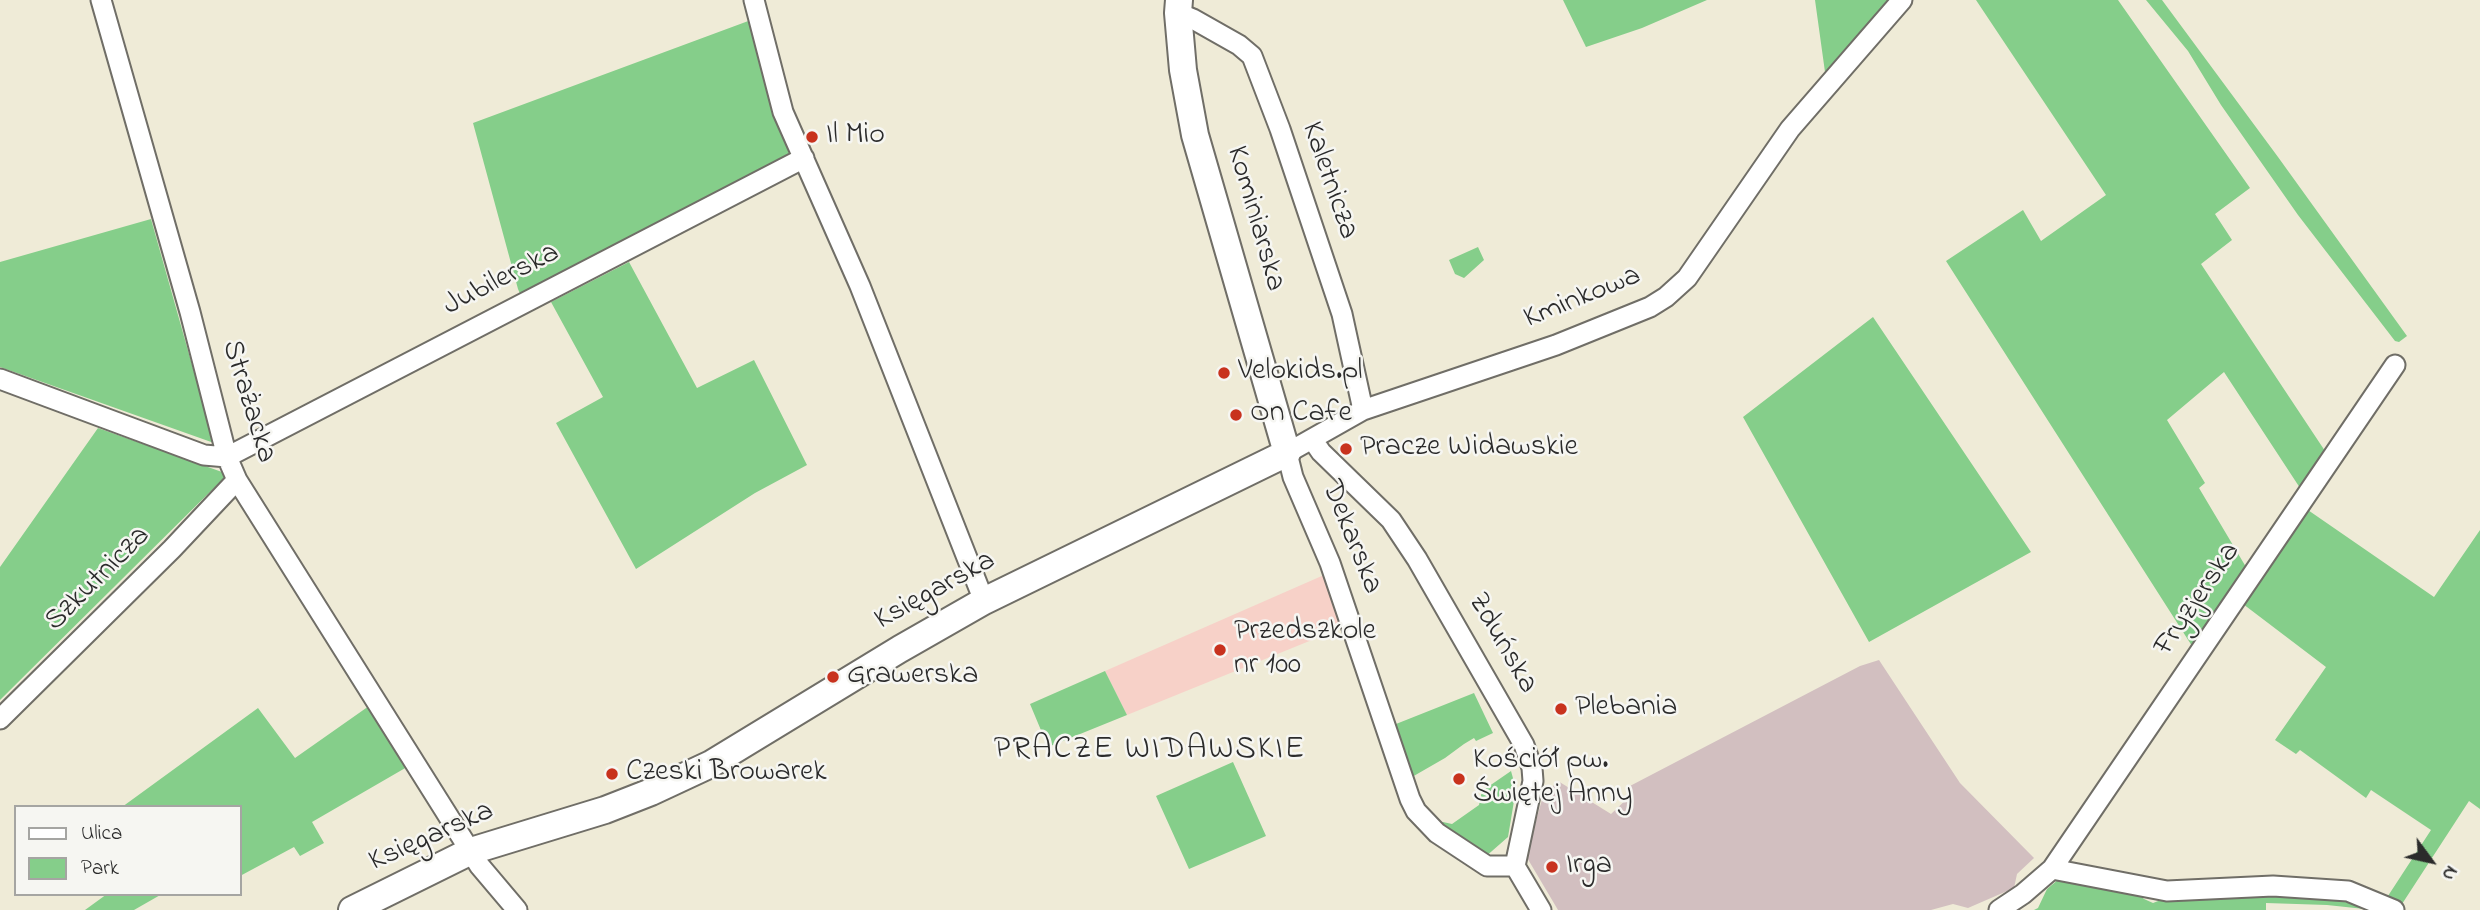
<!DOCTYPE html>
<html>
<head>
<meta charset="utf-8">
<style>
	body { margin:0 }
	#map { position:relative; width:2480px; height:910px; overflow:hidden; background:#efebd7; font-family:"Indie Flower",sans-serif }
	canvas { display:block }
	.legend { position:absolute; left:14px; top:805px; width:228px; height:91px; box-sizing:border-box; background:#f6f6f2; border:2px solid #a5a5a2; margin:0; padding:9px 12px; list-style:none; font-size:21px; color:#2b2b2b }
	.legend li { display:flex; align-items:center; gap:14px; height:35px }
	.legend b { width:35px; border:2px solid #a5a5a2 }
	.north { position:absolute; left:2396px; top:826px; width:70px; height:70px; -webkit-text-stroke:5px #f6f6f2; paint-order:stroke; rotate:123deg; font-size:19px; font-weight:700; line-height:28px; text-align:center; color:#2b2b2b }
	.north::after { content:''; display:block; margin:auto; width:24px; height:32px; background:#2b2b2b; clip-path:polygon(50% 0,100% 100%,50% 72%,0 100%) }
</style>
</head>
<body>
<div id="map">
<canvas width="2480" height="910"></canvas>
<ul class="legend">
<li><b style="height:9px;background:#fff"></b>Ulica</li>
<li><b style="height:19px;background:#85ce8a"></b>Park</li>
</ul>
<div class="north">N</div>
</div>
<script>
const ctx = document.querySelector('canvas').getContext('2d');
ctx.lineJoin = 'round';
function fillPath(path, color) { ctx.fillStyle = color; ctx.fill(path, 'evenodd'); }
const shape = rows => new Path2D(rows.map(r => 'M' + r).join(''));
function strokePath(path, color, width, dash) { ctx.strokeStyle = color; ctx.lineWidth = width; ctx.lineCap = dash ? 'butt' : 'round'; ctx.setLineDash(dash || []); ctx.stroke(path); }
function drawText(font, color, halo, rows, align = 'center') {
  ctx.font = font + ' "Indie Flower",sans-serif'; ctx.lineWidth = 5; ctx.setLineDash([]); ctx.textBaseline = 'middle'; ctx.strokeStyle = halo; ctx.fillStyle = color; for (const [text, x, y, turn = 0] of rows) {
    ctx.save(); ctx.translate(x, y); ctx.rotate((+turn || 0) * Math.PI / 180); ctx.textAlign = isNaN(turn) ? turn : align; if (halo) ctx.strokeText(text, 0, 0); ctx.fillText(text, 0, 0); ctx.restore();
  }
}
fillPath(shape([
	[1324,575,1344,627,1127,715,1105,671]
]), '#f7d1c8');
fillPath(shape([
	[1879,660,1960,783,2034,858,2017,874,2014,888,1968,908,1953,904,1931,910,1558,910,1526,856,1543,796,1558,781,1611,814,1631,795,1628,787,1860,666]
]), '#d2bfc0');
fillPath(shape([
	[1563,0,1707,0,1642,28,1586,47],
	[1815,0,1888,0,1825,72],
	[1976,0,2118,0,2250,188,2215,214,2232,240,2201,264,2325,451,2300,488,2224,372,2167,420,2205,483,2199,488,2246,567,2192,646,1946,261,2023,210,2041,241,2106,195],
	[2146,0,2162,0,2278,157,2407,336,2399,342,2395,341,2298,215,2221,105,2188,51],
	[751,20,771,101,790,156,521,296,518,289,473,123],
	[151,219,214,443,0,367,0,262],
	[1478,247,1484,260,1464,278,1455,274,1449,260],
	[629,262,697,388,754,360,807,465,755,493,636,569,556,423,603,397,551,302],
	[1873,317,2031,552,1869,642,1743,417],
	[98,428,222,472,225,477,0,700,0,567],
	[2305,508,2434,597,2480,530,2480,809,2469,801,2402,904,2386,899,2431,830,2371,790,2366,798,2300,750,2296,754,2275,740,2326,667,2243,604],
	[1105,671,1127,715,1048,747,1030,704],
	[1474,693,1493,733,1476,741,1474,738,1464,744,1445,758,1412,777,1396,724],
	[369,706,407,767,312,822,324,843,300,856,294,847,240,876,240,807,122,807,258,708,295,758],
	[1233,762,1266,836,1189,869,1156,796],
	[1511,771,1516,789,1508,837,1484,858,1438,826,1443,822,1452,824,1479,805,1482,791],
	[2059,879,2139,894,2144,899,2153,903,2166,898,2239,894,2346,898,2374,910,2327,905,2266,903,2266,910,2034,910,2038,908,2047,889],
	[107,894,162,894,134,910,85,910]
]), '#85ce8a');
const street = shape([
	[101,0,190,312,227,457,237,480,479,865,517,910],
	[754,0,783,112,860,286,984,601],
	[1178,13,1193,19,1239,45,1252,56,1280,129,1342,314,1363,410],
	[0,379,204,455,227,457,804,158],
	[1312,439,1321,452,1391,520,1417,559,1524,745,1532,768,1533,781,1515,866,1541,910],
	[0,719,172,549,237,480],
	[1515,866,1487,866,1437,833,1416,811,1410,799,1330,563,1293,477,1287,453,1363,410,1556,345,1650,307,1666,297,1687,278,1790,129,1902,0],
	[2052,869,2167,891,2273,886,2348,891,2394,910],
	[1999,910,2023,894,2052,869,2395,365]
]);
const secondary = shape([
	[352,910,471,851,605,810,651,792,711,764,900,649,984,601,1287,453,1195,135,1183,70,1178,13,1179,0]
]);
strokePath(street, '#706e67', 23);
strokePath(secondary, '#706e67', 30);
strokePath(street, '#fff', 19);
strokePath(secondary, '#fff', 26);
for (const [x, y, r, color] of [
	[812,137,7,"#c8321e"],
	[1224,373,7,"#c8321e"],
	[1236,415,7,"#c8321e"],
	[1346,449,7,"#c8321e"],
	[1220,650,7,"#c8321e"],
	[833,677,7,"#c8321e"],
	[1561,709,7,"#c8321e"],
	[612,774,7,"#c8321e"],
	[1459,779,7,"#c8321e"],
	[1552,867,7,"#c8321e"]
]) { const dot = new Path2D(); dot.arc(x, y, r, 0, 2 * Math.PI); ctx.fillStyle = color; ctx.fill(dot); strokePath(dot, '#f6f6f2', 2.5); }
drawText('30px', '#2b2b2b', '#f6f6f2', [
	["Il Mio",826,137],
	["Velokids.pl",1238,373],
	["On Cafe",1250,415],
	["Pracze Widawskie",1360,449],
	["Przedszkole",1234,633],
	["nr 100",1234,667],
	["Grawerska",847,677],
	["Plebania",1575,709],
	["Kościół pw.",1473,762],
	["Świętej Anny",1473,796],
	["Czeski Browarek",626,774],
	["Irga",1566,867]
], 'left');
drawText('30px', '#2b2b2b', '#f6f6f2', [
	["Kaletnicza",1328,181,71],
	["Kominiarska",1254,219,74],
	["Jubilerska",502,281,-27],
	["Kminkowa",1583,299,-22],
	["Strażacka",247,402,73],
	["Dekarska",1350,538,68],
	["Szkutnicza",99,580,-45],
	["Księgarska",936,592,-29],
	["Fryzjerska",2199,600,-56],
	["Zduńska",1501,644,60],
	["Księgarska",432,838,-24]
]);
ctx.letterSpacing = '2px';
drawText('32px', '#2b2b2b', '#f6f6f2', [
	["PRACZE WIDAWSKIE",1150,752]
]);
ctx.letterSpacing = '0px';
</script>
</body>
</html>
